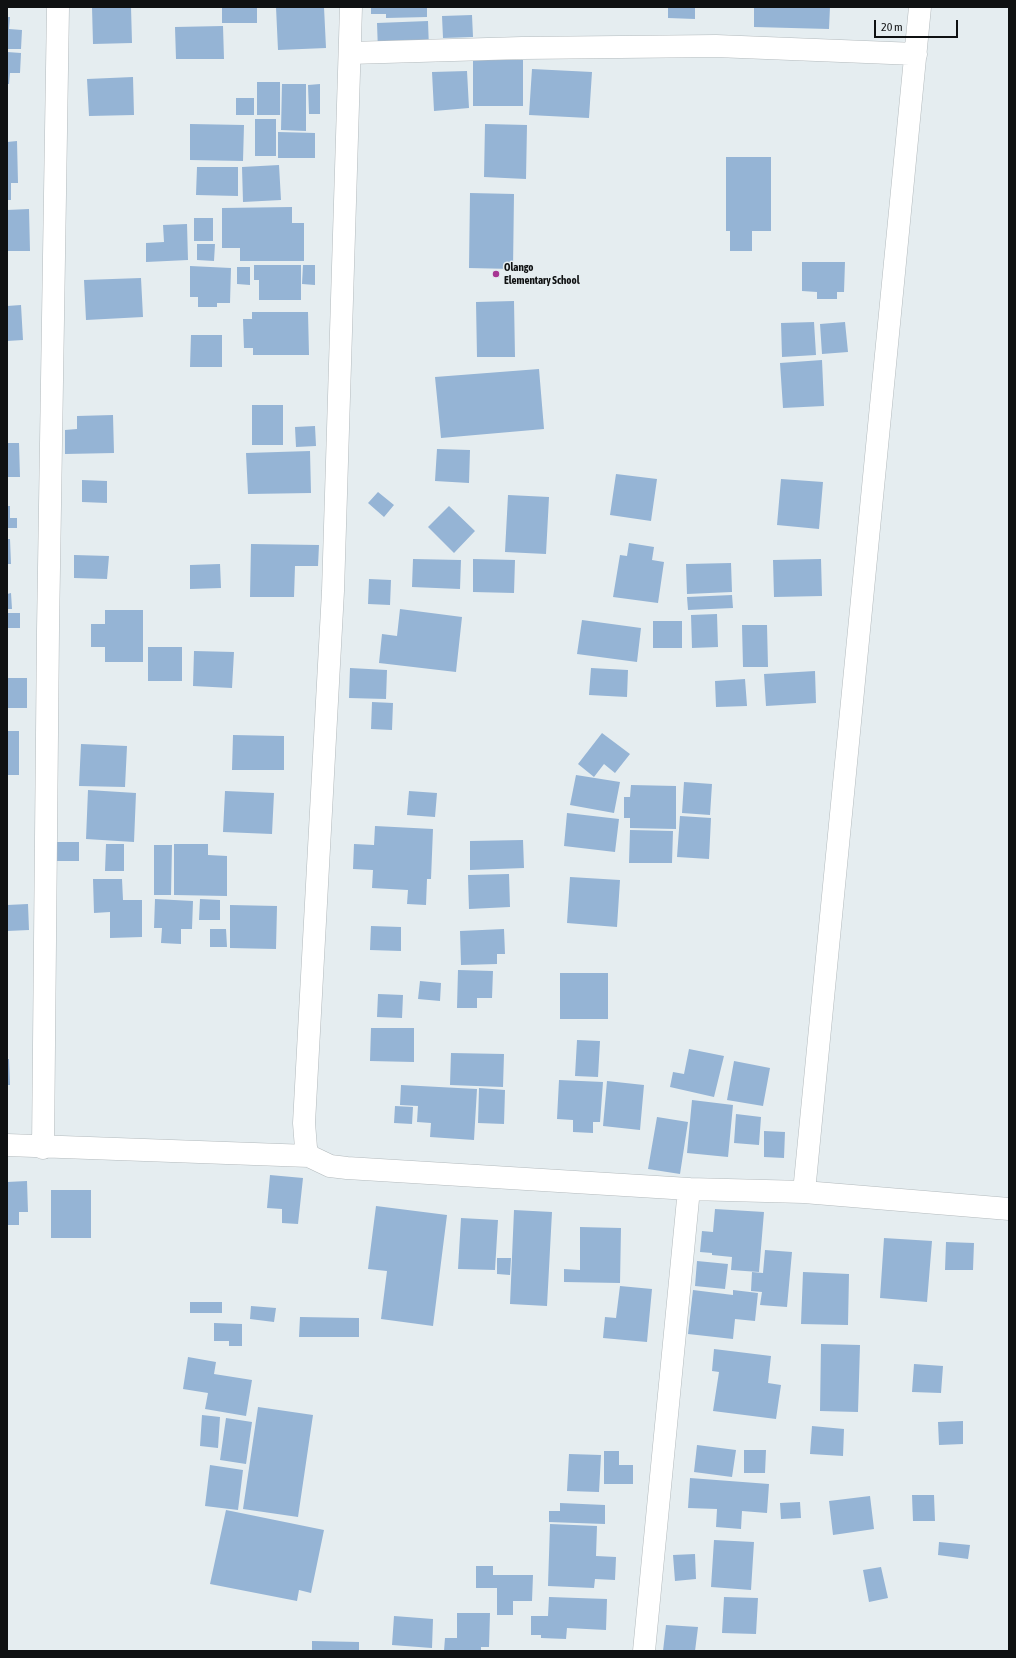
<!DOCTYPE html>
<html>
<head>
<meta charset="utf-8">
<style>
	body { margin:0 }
	#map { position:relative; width:1016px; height:1658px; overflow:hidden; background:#e5edf0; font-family:"Asap Condensed",sans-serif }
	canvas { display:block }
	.frame { position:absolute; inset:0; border:8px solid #0f1112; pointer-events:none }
	.scale { position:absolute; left:874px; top:20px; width:84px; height:18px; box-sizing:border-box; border:2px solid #0f1112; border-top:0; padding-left:5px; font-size:12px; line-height:14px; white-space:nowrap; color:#0f1112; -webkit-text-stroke:3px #e5edf0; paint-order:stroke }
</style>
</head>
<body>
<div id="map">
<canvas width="1016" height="1658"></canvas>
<div class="frame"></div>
<div class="scale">20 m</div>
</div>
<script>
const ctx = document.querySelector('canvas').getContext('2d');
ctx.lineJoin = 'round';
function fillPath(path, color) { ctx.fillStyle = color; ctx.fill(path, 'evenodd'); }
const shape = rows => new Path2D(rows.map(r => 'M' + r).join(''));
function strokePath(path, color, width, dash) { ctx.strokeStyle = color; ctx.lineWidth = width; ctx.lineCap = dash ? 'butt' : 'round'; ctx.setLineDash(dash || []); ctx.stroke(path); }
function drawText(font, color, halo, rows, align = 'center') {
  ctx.font = font + ' "Asap Condensed",sans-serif'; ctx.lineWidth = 3; ctx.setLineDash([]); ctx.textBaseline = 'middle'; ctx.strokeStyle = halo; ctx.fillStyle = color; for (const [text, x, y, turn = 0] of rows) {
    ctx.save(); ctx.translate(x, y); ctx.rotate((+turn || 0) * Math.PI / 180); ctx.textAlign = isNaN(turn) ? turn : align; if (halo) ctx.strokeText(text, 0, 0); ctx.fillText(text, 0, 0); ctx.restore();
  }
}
fillPath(shape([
	[92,7,131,7,132,43,93,44],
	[222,7,257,7,257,23,222,23],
	[276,7,324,7,326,48,278,50],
	[371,7,427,7,427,17,386,18,386,14,371,14],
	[668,7,695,7,695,19,668,18],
	[754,7,830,7,829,29,754,27],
	[472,15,473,37,443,38,442,16],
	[7,17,10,17,9,29,22,30,21,49,7,49],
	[428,21,429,49,378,51,377,23],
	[223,26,224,59,176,59,175,27],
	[7,52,21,53,20,73,10,73,9,84,7,84],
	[473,59,523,60,523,106,473,106],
	[532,69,592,72,589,118,529,115],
	[467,71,469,108,434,111,432,72],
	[133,77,134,115,89,116,87,79],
	[257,82,280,82,280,115,257,115],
	[282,84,306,84,306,131,281,130],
	[320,84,320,114,309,114,308,85],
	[236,98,254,98,254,115,236,115],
	[255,119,276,119,276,156,255,156],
	[190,124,244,125,243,161,190,160],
	[485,124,527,125,526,179,484,177],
	[278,132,315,133,315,158,278,158],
	[17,141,18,183,11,183,11,200,7,200,7,142],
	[726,157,771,157,771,231,752,231,752,251,730,251,730,231,726,231],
	[279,165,281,200,243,202,242,167],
	[197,167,238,167,238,196,196,195],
	[470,193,514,194,513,269,469,268],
	[292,207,292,223,304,223,304,261,240,261,240,248,222,248,222,208],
	[29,209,30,251,7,251,7,210],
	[194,218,213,218,213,241,194,241],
	[187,224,188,260,146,262,146,243,164,242,163,225],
	[197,244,215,244,214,261,197,260],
	[802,262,845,262,844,292,837,292,837,299,817,299,817,292,802,291],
	[254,265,301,265,301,300,259,300,259,280,254,280],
	[303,265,315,265,315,285,302,284],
	[190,266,231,268,230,303,217,303,217,307,198,307,198,297,190,297],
	[237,267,250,267,250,285,237,284],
	[141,278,143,317,86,320,84,280],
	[514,301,515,357,477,357,476,302],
	[21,305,23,340,7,341,7,306],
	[252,312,308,312,309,355,253,355,253,348,244,348,243,319,252,319],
	[814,322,816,355,782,357,781,323],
	[845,322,848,352,822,354,820,324],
	[191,335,222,335,222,367,190,367],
	[822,360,824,406,783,408,780,363],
	[539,369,544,429,441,438,435,377],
	[252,405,283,405,283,445,252,445],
	[113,415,114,453,65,454,65,430,77,429,77,416],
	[315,426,316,446,296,447,295,427],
	[7,443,19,443,20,477,7,477],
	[437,449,470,450,469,483,435,481],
	[310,451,311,493,248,494,246,453],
	[616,474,657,479,651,521,610,515],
	[781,479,823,482,819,529,777,525],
	[82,480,107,481,107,503,82,502],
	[378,492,394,505,384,517,368,503],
	[508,495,549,497,546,554,505,552],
	[7,506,10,506,10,518,17,518,17,528,7,528],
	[449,506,475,531,454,553,428,527],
	[7,539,10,539,11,564,7,564],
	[629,543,654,547,652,560,664,562,658,603,613,597,620,555,627,556],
	[251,544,319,545,318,566,295,566,294,597,250,597],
	[74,555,109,556,107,579,74,578],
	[413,559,461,560,460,589,412,587],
	[473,559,515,560,514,593,473,592],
	[821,559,822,596,774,597,773,560],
	[731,563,732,592,687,594,686,564],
	[220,564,221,588,190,589,190,565],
	[369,579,391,580,390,605,368,604],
	[11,593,12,609,7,609,7,594],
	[732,595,733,608,688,610,687,597],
	[400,609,462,617,456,672,379,663,382,634,397,636],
	[105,610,143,610,143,662,105,662,105,647,91,647,91,624,105,624],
	[7,613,20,613,20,628,7,628],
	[717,614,718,647,692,648,691,615],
	[582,620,641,628,637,662,577,654],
	[653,621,682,621,682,648,653,648],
	[742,625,767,625,768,667,743,667],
	[148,647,182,647,182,681,148,681],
	[194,651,234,652,232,688,193,686],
	[350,668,387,670,386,699,349,698],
	[591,668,628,670,627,697,589,695],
	[815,671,816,703,766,706,764,674],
	[7,678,27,678,27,708,7,708],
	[745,679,747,706,716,707,715,681],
	[372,702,393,703,392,730,371,729],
	[7,731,19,731,19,775,7,775],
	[602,733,630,754,615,773,604,764,594,777,578,764],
	[233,735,284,736,284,770,232,770],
	[81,744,127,746,125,787,79,786],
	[576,775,620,782,614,813,570,805],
	[684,782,712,784,710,815,682,813],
	[631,785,676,786,676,829,630,828,630,818,624,818,624,797,630,797],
	[88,790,136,793,134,842,86,839],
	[225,791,274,793,272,834,223,832],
	[409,791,437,793,435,817,407,815],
	[567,813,619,819,615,852,564,846],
	[680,816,711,818,709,859,677,857],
	[375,826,433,829,431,879,427,879,426,905,407,904,408,890,372,888,373,870,353,869,354,844,374,845],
	[630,830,673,831,672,863,629,863],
	[523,840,524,868,470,870,470,841],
	[54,842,79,842,79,861,54,861],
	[106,844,124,844,124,871,105,871],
	[174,844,208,844,208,855,227,856,227,896,174,895],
	[154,845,172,845,171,895,154,895],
	[509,874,510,907,469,909,468,875],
	[570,877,620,880,617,927,567,923],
	[93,879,122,879,123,900,142,900,142,937,110,938,110,912,94,913],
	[155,899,193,901,192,929,181,929,181,944,161,943,162,928,154,928],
	[200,899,220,900,220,920,199,920],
	[28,904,29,930,7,931,7,905],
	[230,905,277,906,276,949,230,948],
	[371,926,401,927,401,951,370,950],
	[210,929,226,929,227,947,210,947],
	[504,929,505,954,497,954,497,964,461,965,460,931],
	[458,970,493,971,492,998,477,998,477,1008,457,1008],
	[560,973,608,973,608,1019,560,1019],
	[420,981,441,983,440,1001,418,999],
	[378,994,403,995,402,1018,377,1017],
	[371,1028,414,1028,414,1062,370,1061],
	[577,1040,600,1041,598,1077,575,1076],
	[689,1049,724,1056,714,1097,670,1087,673,1072,684,1074],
	[451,1053,504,1054,503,1087,450,1085],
	[7,1059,9,1059,10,1085,7,1085],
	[734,1061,770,1068,763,1106,727,1100],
	[559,1080,603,1082,600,1122,593,1122,593,1133,573,1132,573,1120,557,1119],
	[607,1081,644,1085,640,1130,603,1126],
	[401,1085,477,1089,474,1140,430,1137,431,1123,417,1122,418,1106,400,1105],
	[479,1088,505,1090,504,1124,478,1123],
	[692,1100,733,1105,728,1157,687,1153],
	[395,1106,413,1107,412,1124,394,1123],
	[736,1114,761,1117,759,1145,734,1143],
	[657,1117,688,1122,680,1174,648,1169],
	[764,1131,785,1132,784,1158,764,1157],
	[270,1175,303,1178,298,1224,282,1223,282,1209,267,1208],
	[27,1181,28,1212,19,1212,19,1225,7,1225,7,1182],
	[51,1190,91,1190,91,1238,51,1238],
	[376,1206,447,1215,433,1326,381,1319,387,1271,368,1269],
	[715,1209,764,1212,759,1272,731,1270,732,1257,712,1255,712,1253,700,1252,702,1231,713,1232],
	[514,1210,552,1212,547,1306,510,1304],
	[461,1218,498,1220,495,1270,458,1269],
	[580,1227,621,1228,620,1283,564,1282,564,1269,580,1270],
	[884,1238,932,1241,927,1302,880,1298],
	[946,1242,974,1243,973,1270,945,1270],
	[765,1250,792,1252,787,1307,760,1305,762,1292,751,1291,752,1272,763,1273],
	[497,1258,511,1258,510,1275,497,1274],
	[697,1261,728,1264,725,1289,695,1286],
	[803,1272,849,1274,848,1325,801,1324],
	[620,1286,652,1289,647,1342,603,1338,605,1317,616,1318],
	[693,1290,733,1295,733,1290,758,1293,755,1321,735,1319,733,1339,688,1334],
	[190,1302,222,1302,222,1313,190,1313],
	[251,1306,276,1308,274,1322,250,1319],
	[300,1317,359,1318,359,1337,299,1337],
	[214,1323,242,1324,242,1346,229,1346,229,1341,214,1341],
	[821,1344,860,1345,858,1412,820,1411],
	[714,1349,771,1356,768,1383,781,1385,776,1419,713,1411,719,1372,712,1371],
	[188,1357,216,1362,214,1374,252,1380,246,1416,205,1409,208,1393,183,1389],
	[914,1364,943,1366,941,1393,912,1392],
	[258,1407,313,1415,298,1517,243,1509],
	[202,1415,220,1417,218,1448,200,1446],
	[226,1418,252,1422,246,1464,220,1460],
	[963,1421,963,1444,939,1445,938,1422],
	[812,1426,844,1429,843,1456,810,1454],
	[697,1445,736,1450,732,1477,694,1472],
	[744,1450,766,1450,765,1473,744,1473],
	[604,1451,619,1451,619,1465,633,1465,633,1484,604,1484],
	[569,1454,601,1455,599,1492,567,1491],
	[210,1465,243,1470,238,1510,205,1506],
	[690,1478,769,1484,767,1513,742,1511,741,1529,716,1527,717,1509,688,1508],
	[912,1495,934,1495,935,1521,913,1521],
	[870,1496,874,1529,833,1535,829,1501],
	[800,1502,801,1518,781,1519,780,1503],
	[560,1503,605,1505,605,1524,549,1522,549,1511,560,1511],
	[226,1510,324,1530,311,1593,299,1590,297,1601,210,1584],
	[550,1524,597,1526,596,1556,616,1557,615,1580,595,1579,594,1588,548,1586],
	[714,1540,754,1542,751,1590,711,1587],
	[939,1542,970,1545,968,1559,938,1555],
	[695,1554,696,1579,675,1581,673,1555],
	[476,1566,493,1566,493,1575,533,1575,532,1601,513,1601,513,1615,497,1615,497,1588,476,1588],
	[881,1567,888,1598,869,1602,863,1570],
	[549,1597,607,1599,606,1630,567,1628,566,1639,541,1638,541,1635,531,1635,531,1616,548,1616],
	[724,1597,758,1598,756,1634,722,1633],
	[457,1613,490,1613,489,1647,481,1647,481,1651,444,1651,445,1638,457,1638],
	[394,1616,433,1619,432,1648,392,1645],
	[666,1625,698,1627,695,1651,663,1651],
	[312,1641,359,1642,359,1651,312,1651]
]), '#95b4d5');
const minor = shape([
	[350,53,522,48,716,46,916,54],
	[7,1145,309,1156,330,1166,347,1168,689,1189,804,1192,1009,1209],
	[43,1148,48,630,58,7],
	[309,1156,306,1148,304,1123,333,591,351,7],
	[804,1192,920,7],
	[644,1651,689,1189]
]);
strokePath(minor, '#b3babd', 23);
strokePath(minor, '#fff', 22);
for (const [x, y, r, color] of [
	[496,274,4,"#a73693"]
]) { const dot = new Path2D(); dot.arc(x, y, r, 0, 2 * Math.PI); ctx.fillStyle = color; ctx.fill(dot); strokePath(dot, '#e5edf0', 1.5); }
drawText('bold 11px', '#0f1112', '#e5edf0', [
	["Olango",504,268],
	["Elementary School",504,281]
], 'left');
</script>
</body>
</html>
